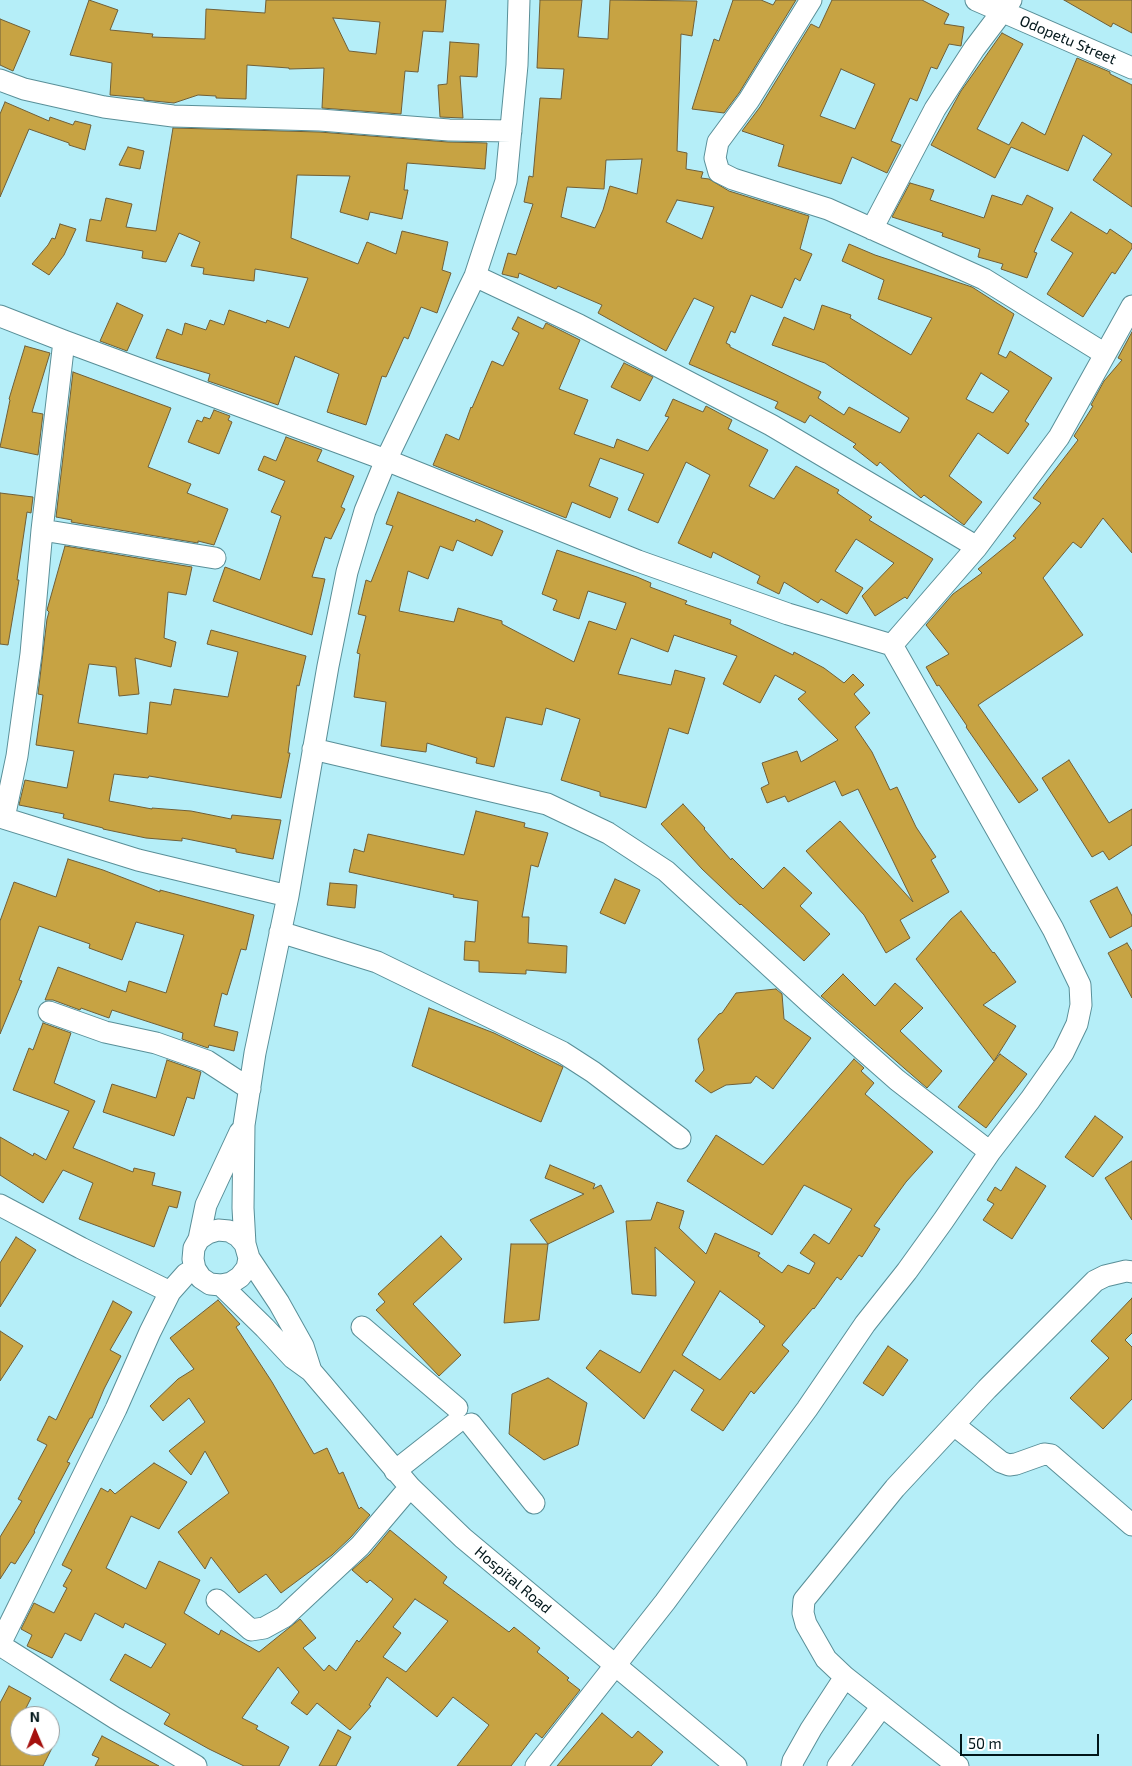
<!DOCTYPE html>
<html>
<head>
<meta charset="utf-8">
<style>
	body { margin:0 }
	#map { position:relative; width:1132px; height:1766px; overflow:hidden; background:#b5eef8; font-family:"Exo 2",sans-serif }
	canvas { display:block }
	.north { position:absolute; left:10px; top:1706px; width:50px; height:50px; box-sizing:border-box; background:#fff; border:1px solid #99a1a3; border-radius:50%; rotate:359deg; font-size:14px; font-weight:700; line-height:20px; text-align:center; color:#011519 }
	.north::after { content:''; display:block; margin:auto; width:18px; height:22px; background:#a5100e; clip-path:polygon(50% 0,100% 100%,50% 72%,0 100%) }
	.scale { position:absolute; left:960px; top:1734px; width:139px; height:22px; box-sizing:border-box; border:2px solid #011519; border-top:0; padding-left:6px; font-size:15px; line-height:18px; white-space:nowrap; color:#011519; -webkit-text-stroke:4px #fff; paint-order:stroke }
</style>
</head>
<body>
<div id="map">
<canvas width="1132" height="1766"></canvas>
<div class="north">N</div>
<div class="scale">50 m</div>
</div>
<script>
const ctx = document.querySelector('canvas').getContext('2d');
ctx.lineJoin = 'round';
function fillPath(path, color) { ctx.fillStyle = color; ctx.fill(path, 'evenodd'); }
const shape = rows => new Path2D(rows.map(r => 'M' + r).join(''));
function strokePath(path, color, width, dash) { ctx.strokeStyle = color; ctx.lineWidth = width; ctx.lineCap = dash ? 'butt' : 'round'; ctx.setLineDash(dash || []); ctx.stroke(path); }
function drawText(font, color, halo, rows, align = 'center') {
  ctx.font = font + ' "Exo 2",sans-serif'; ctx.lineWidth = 4; ctx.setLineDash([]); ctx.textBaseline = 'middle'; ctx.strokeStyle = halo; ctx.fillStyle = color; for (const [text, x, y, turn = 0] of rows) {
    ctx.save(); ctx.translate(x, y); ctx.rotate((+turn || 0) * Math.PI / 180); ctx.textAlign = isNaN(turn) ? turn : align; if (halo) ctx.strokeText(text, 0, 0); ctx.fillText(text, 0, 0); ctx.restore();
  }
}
const building = shape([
	[89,0,118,10,110,30,153,34,152,37,205,39,206,9,265,13,266,0,446,0,443,32,423,31,418,72,405,71,401,114,322,108,324,68,289,69,289,68,247,65,246,99,216,98,216,96,198,95,174,103,144,100,144,98,110,95,112,63,70,55,89,0],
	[333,18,380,22,376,54,349,51,333,18],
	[540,0,582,0,578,37,608,39,610,0,697,1,692,36,681,34,677,151,687,153,686,169,703,172,701,178,709,179,729,191,809,216,800,249,812,254,800,281,795,278,782,308,751,295,735,333,731,331,726,343,730,345,730,347,821,392,818,398,844,415,849,407,900,433,909,418,825,363,772,345,784,317,814,330,822,305,851,315,850,318,911,355,932,318,878,299,884,280,842,261,849,244,875,255,972,287,1014,314,998,354,1006,358,1010,351,1052,378,1025,421,1029,424,1008,454,978,433,949,476,982,502,964,525,924,495,921,498,880,462,877,466,853,447,856,444,810,415,805,423,775,408,778,402,689,364,714,307,694,298,666,351,598,313,602,305,558,286,556,289,519,273,518,278,502,274,508,253,516,255,533,204,524,202,529,176,533,177,540,98,561,99,564,69,537,68,540,0],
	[642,159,637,194,610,186,603,210,595,228,561,217,567,187,604,189,606,160,642,159],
	[677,200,714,207,702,239,666,222,677,200],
	[981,373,1009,391,993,413,966,399,981,373],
	[733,0,761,0,773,5,776,0,796,0,739,93,724,113,692,109,714,39,719,41,733,0],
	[832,0,922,0,949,14,944,24,964,27,961,46,949,44,937,69,931,67,917,101,910,98,891,141,901,145,887,173,852,157,841,184,778,166,784,145,742,131,760,107,811,24,819,28,832,0],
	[841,69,875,84,855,129,820,116,841,69],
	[1064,0,1132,0,1132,33,1113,23,1111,27,1064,0],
	[0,19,30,31,13,71,0,65,0,19],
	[1002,33,1023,44,977,129,1009,145,1022,122,1045,135,1077,58,1110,72,1110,74,1132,85,1132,207,1093,180,1112,154,1083,135,1068,171,1011,147,995,178,931,145,961,91,1002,33],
	[450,42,479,44,477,77,460,76,463,118,440,117,438,85,447,84,450,42],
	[5,102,49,121,50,117,73,125,75,121,91,125,85,150,69,145,69,143,29,129,0,197,0,114,5,102],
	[173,128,319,132,448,142,487,143,485,169,407,163,404,190,408,190,402,219,370,212,368,220,340,212,350,176,297,175,291,238,358,264,367,242,396,254,402,231,448,242,442,270,451,273,437,313,421,307,408,339,404,337,386,377,382,376,366,425,327,412,339,374,295,356,278,405,208,381,210,374,156,358,167,329,182,335,185,323,206,330,210,320,224,325,229,310,266,323,267,320,289,328,308,278,255,269,254,281,203,274,204,268,191,266,200,242,179,233,166,262,142,258,143,251,86,241,90,219,101,221,106,198,132,204,126,227,156,231,173,128],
	[128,147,144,151,140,169,119,165,128,147],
	[910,183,934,190,930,200,984,218,992,195,1022,205,1027,195,1053,208,1034,252,1037,253,1027,278,1001,269,1003,264,978,257,980,249,942,236,943,233,892,217,910,183],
	[1071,212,1107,234,1110,229,1132,244,1132,248,1115,274,1112,272,1083,317,1047,294,1073,253,1051,240,1071,212],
	[60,224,76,229,64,255,49,275,32,264,48,245,52,238,55,239,60,224],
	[117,303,143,315,127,351,100,341,117,303],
	[518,317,543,329,546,323,580,340,559,389,588,400,574,434,614,448,617,439,648,451,669,417,665,416,673,399,703,412,706,406,732,420,728,429,768,450,749,486,774,499,796,466,839,490,837,493,872,517,869,520,933,559,907,599,905,597,875,616,862,596,894,563,856,539,835,571,863,588,847,614,821,599,818,603,784,582,779,594,757,583,760,576,713,552,711,558,678,543,710,475,686,462,658,523,628,510,644,474,600,458,589,486,618,498,610,518,572,502,566,518,433,465,446,434,459,440,471,407,472,408,492,361,503,366,519,333,512,329,518,317],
	[1132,332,1132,553,1103,518,1081,548,1073,542,1043,578,1083,635,978,705,1038,790,1019,803,966,727,967,726,939,685,937,686,926,667,949,654,926,625,953,594,982,573,978,569,1016,538,1013,536,1041,503,1033,498,1078,440,1074,436,1093,406,1091,405,1104,381,1122,360,1118,358,1132,332],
	[25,346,50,353,32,412,43,414,38,455,0,447,10,400,9,399,25,346],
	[624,363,653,377,640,401,611,387,624,363],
	[73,372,171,408,148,467,191,484,187,493,228,509,214,545,198,541,198,543,71,522,72,520,56,517,73,372],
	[214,410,230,416,228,420,232,422,219,454,188,442,197,420,202,422,204,417,210,419,214,410],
	[286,437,322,450,317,461,354,476,341,507,345,509,331,539,325,537,312,577,325,579,312,635,213,601,225,567,260,580,281,516,271,512,285,481,258,470,264,456,276,461,286,437],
	[398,492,475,522,476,519,503,531,492,556,457,540,453,551,440,546,428,579,408,571,399,611,454,622,458,608,502,621,502,624,574,662,589,621,616,630,626,603,588,591,579,619,553,610,557,600,542,594,557,550,637,577,651,583,650,587,687,601,685,604,731,620,730,624,793,655,794,652,824,668,844,683,853,674,864,685,854,694,870,713,855,727,872,752,890,790,897,787,916,827,936,857,931,860,949,892,900,920,910,938,886,953,864,915,806,851,840,821,913,902,858,789,842,796,835,781,788,802,785,796,767,803,761,788,769,784,762,763,797,751,801,762,838,740,798,699,806,692,775,675,760,703,723,684,737,656,674,635,668,652,631,638,618,674,671,685,675,670,705,678,688,734,669,728,646,808,600,796,600,792,561,780,580,719,546,708,542,725,506,717,494,767,476,763,477,758,427,743,426,752,381,746,386,702,354,697,360,654,357,653,366,616,358,614,366,580,371,582,393,526,386,524,398,492],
	[0,493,33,497,31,513,27,512,17,580,19,580,8,645,0,644,0,493],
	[65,546,192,567,186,595,168,592,164,638,176,642,171,667,135,658,139,694,119,696,116,667,89,664,78,723,147,734,150,702,171,705,174,689,228,697,238,652,207,644,211,630,306,656,299,686,297,685,288,753,290,753,281,798,149,776,148,778,114,774,109,801,152,809,152,808,191,811,231,819,232,815,281,820,273,859,236,852,236,849,182,838,182,841,146,838,103,829,103,828,63,818,64,814,19,805,25,780,67,788,74,751,36,745,43,695,38,694,47,619,49,612,47,610,65,546],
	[1069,760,1109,823,1132,809,1132,845,1109,860,1103,851,1092,857,1042,778,1069,760],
	[683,804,705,828,704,829,731,860,732,858,763,889,784,867,812,893,800,906,830,934,804,961,741,904,740,905,702,869,661,824,683,804],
	[476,811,525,823,524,827,548,833,538,867,531,865,522,917,529,917,528,943,567,946,566,973,526,970,526,974,479,972,479,961,464,960,465,941,475,942,478,901,453,897,454,895,349,872,354,849,364,852,368,834,464,855,476,811],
	[68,859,103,870,160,892,160,890,254,915,246,950,241,949,227,995,222,993,214,1026,238,1032,234,1051,209,1045,208,1048,182,1039,183,1033,112,1010,109,1018,81,1008,80,1010,53,1000,45,1000,58,967,126,992,129,981,166,993,184,935,136,922,122,960,89,948,90,944,39,926,19,980,22,981,0,1034,0,921,14,882,56,897,68,859],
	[615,879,640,890,625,924,600,913,615,879],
	[330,883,357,885,355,908,327,905,330,883],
	[1117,887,1132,916,1132,926,1110,938,1090,901,1117,887],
	[961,911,993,953,994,952,1016,982,983,1005,1016,1026,994,1061,916,959,951,919,961,911],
	[1127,943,1132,951,1132,998,1108,953,1127,943],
	[843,974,875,1006,895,983,923,1008,900,1031,942,1071,927,1088,821,996,843,974],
	[776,989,782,994,784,1019,811,1038,773,1089,756,1076,751,1083,726,1085,711,1093,695,1081,704,1070,698,1039,719,1014,722,1013,736,993,776,989],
	[429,1008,494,1033,563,1067,541,1122,412,1066,429,1008],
	[43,1023,71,1033,54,1083,95,1101,73,1148,133,1172,134,1168,155,1173,152,1185,181,1192,177,1208,169,1206,154,1247,79,1219,93,1183,63,1170,43,1203,0,1175,0,1137,33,1156,34,1153,46,1160,69,1111,13,1090,29,1048,33,1050,43,1023],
	[1000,1054,1027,1074,986,1128,958,1107,1000,1054],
	[854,1059,864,1068,861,1071,874,1083,865,1094,933,1152,906,1182,874,1226,880,1229,862,1257,859,1255,841,1280,837,1277,814,1309,813,1308,782,1345,789,1351,754,1394,751,1391,723,1431,691,1410,704,1390,674,1370,644,1419,586,1368,600,1350,640,1373,695,1282,655,1247,656,1296,632,1294,626,1221,651,1220,657,1202,684,1211,679,1228,706,1254,715,1233,760,1253,758,1256,782,1273,788,1265,809,1274,815,1263,800,1253,814,1234,829,1244,852,1209,804,1185,772,1235,687,1181,716,1135,763,1165,854,1059],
	[720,1291,760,1321,759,1322,765,1326,720,1380,682,1355,720,1291],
	[167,1060,201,1072,194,1099,187,1097,174,1136,103,1112,112,1084,156,1098,167,1060],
	[1095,1116,1123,1137,1093,1177,1065,1157,1095,1116],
	[1132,1161,1132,1220,1105,1178,1132,1161],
	[550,1165,595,1184,593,1189,601,1185,614,1212,548,1244,530,1220,584,1194,545,1178,550,1165],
	[1016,1167,1046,1186,1012,1239,983,1220,994,1204,987,1200,995,1187,1001,1191,1016,1167],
	[441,1236,462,1259,413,1304,461,1355,439,1376,376,1310,385,1302,378,1294,441,1236],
	[16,1237,36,1250,0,1307,0,1263,16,1237],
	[511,1244,548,1244,539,1320,504,1323,511,1244],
	[1132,1298,1132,1333,1125,1340,1132,1347,1132,1399,1103,1429,1070,1398,1109,1358,1091,1341,1132,1298],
	[218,1300,240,1324,236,1327,272,1382,314,1454,327,1448,339,1474,343,1472,359,1509,361,1507,370,1515,351,1537,332,1555,281,1593,266,1574,239,1593,211,1557,205,1569,178,1532,229,1493,205,1451,191,1475,169,1451,205,1422,189,1398,163,1421,150,1406,178,1379,194,1369,170,1338,218,1300],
	[113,1301,132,1312,110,1350,121,1356,104,1389,92,1418,90,1418,67,1462,70,1463,34,1531,35,1532,15,1564,11,1562,0,1579,0,1537,22,1501,18,1499,47,1445,37,1440,49,1416,56,1420,113,1301],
	[0,1331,23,1346,0,1381,0,1331],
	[888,1346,908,1360,883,1396,863,1383,888,1346],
	[548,1378,587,1403,578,1445,544,1460,509,1434,512,1394,548,1378],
	[154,1463,187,1482,159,1529,131,1516,106,1568,146,1589,159,1561,200,1580,184,1613,219,1635,221,1630,259,1652,300,1619,316,1638,303,1648,324,1671,329,1665,336,1671,357,1640,359,1642,393,1599,370,1580,367,1583,352,1570,370,1554,390,1530,447,1577,443,1583,509,1632,514,1627,540,1648,537,1652,569,1678,567,1680,580,1690,542,1738,536,1733,511,1766,457,1766,489,1725,453,1697,437,1717,387,1677,369,1705,371,1706,350,1730,317,1703,307,1715,291,1703,299,1692,278,1667,242,1718,258,1726,256,1729,289,1747,279,1766,244,1766,209,1749,164,1724,170,1714,110,1680,125,1654,151,1668,166,1644,125,1623,123,1628,95,1613,81,1641,65,1633,52,1658,27,1646,32,1635,21,1629,34,1603,54,1613,67,1588,63,1586,72,1570,62,1565,101,1488,108,1492,110,1489,115,1494,154,1463],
	[415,1599,448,1621,406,1672,383,1657,401,1633,393,1627,415,1599],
	[9,1686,31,1698,22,1716,20,1716,20,1720,15,1731,20,1733,20,1746,53,1746,43,1766,0,1766,0,1703,9,1686],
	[602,1713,632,1738,638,1731,663,1752,651,1766,557,1766,602,1713],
	[338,1730,351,1737,336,1766,319,1766,338,1730],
	[102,1736,159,1766,95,1766,99,1758,92,1755,102,1736]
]);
fillPath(building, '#c7a343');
strokePath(building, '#6f5f38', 1);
const minor = shape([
	[811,0,749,100,718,142,715,158,719,172,733,179,828,209,984,279,1105,354],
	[976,0,1132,68],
	[0,80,24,89,104,107,173,116,320,120,449,130,511,131],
	[872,229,935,109,974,49,1011,0],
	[475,276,579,325,771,425,977,547],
	[0,316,64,341,386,460,638,561,788,614,892,645,1053,929,1080,985,1081,1005,1077,1024,1063,1053,1030,1100,990,1152,943,1221,907,1271,865,1324,807,1409,665,1602,536,1766],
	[42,530,215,558],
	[892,645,977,547,1059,437,1132,306],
	[313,749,547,804,608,833,666,871,811,1004,897,1080,990,1152],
	[0,817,138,860,288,896],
	[4,818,17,756,31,654,42,530,64,341],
	[280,932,377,962,562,1052,593,1072,680,1138],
	[49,1012,105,1032,156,1043,207,1061,250,1089],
	[0,1205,81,1248,170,1292],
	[199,1239,208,1233,218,1230,229,1231,238,1236,245,1244,249,1258,247,1268,240,1277,231,1283,221,1285,210,1284,201,1278,195,1269,193,1259,194,1248,199,1239,206,1205,240,1132],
	[245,1244,243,1208,244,1125,255,1053,288,896,328,666,347,572,365,511,386,460,475,276,506,181,517,65,519,0],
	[249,1258,279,1303,303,1346,311,1371],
	[221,1285,265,1328,293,1358,311,1371,410,1487,463,1538,736,1766],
	[362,1327,457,1408],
	[471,1424,534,1503],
	[954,1425,1001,1462,1009,1465,1016,1464,1044,1454,1051,1455,1132,1525],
	[395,1471,456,1423],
	[217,1600,251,1630,264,1628,284,1617,360,1546,410,1487],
	[0,1644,116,1409,150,1332,170,1292,186,1274,195,1269],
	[0,1645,115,1718,196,1766],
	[792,1766,793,1761,811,1729,845,1677],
	[838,1766,882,1706],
	[958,1766,845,1677,826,1659,806,1624,803,1613,804,1600,895,1488,987,1389,1095,1281,1105,1276,1126,1271,1132,1272]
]);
strokePath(minor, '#598f98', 23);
strokePath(minor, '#fff', 21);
drawText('15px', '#011519', '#fff', [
	["Odopetu Street",1068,40,23],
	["Hospital Road",513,1580,40]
]);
</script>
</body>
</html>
